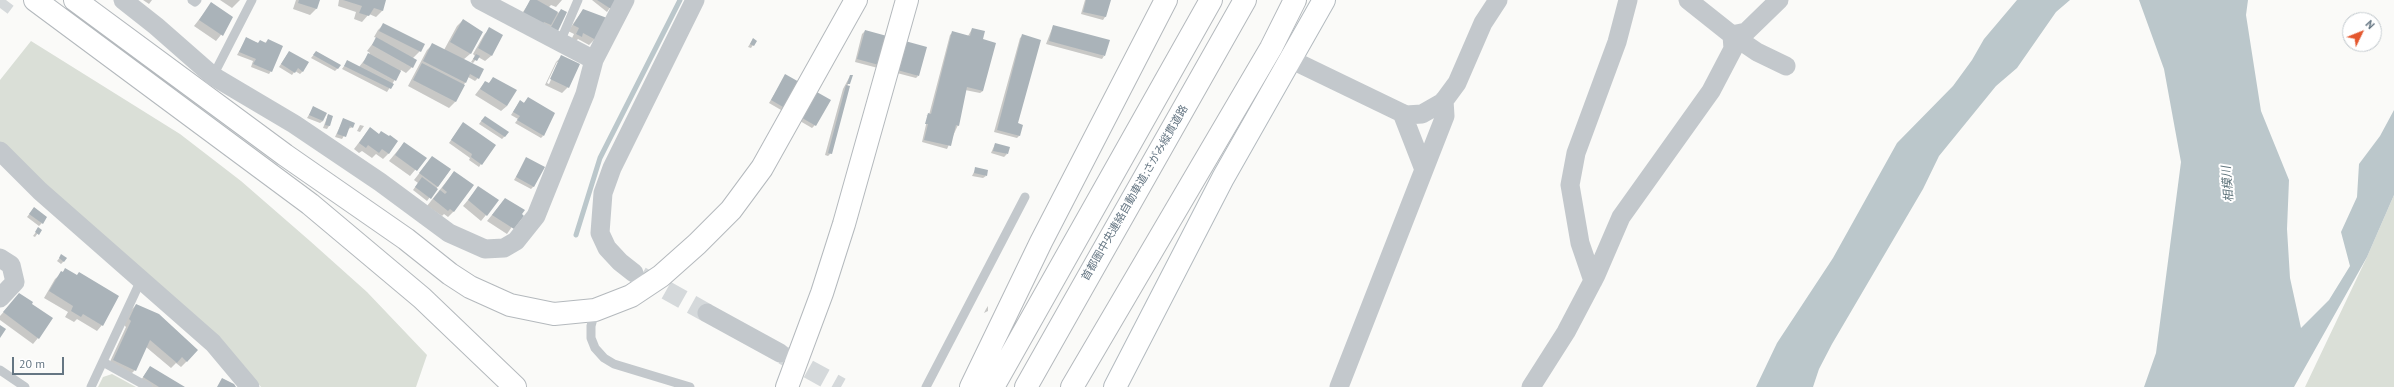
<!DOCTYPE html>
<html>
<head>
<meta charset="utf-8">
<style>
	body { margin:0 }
	#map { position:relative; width:2394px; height:387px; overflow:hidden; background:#fafaf8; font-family:"PT Sans",sans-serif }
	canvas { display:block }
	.north { position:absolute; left:2342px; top:12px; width:40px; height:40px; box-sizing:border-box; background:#fff; border:1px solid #c1c8cd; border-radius:50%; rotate:47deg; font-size:11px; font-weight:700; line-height:16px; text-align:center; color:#657683 }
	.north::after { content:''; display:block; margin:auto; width:14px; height:18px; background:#e4572e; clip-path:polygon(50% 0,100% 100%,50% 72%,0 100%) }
	.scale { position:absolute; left:12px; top:357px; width:52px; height:18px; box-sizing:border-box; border:2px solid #657683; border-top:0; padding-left:5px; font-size:12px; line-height:14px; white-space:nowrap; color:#657683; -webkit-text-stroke:3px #fff; paint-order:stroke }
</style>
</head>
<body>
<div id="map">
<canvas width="2394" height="387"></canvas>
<div class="north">N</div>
<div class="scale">20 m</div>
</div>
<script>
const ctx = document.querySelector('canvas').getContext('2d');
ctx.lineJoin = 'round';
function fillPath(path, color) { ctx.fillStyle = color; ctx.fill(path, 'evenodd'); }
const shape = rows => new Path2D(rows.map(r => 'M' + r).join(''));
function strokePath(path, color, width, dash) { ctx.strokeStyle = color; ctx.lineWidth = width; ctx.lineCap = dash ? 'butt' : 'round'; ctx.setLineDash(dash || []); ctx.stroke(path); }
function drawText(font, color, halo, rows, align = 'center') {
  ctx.font = font + ' "PT Sans","Noto Sans JP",sans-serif'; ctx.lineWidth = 4; ctx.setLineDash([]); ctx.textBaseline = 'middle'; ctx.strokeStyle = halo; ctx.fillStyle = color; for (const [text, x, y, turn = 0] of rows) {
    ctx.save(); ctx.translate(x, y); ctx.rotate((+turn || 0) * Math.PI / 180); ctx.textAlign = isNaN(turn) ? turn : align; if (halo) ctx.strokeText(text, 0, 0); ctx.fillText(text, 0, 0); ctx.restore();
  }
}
fillPath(shape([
	[31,41,180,134,241,181,310,241,367,292,427,355,416,387,261,387,244,366,45,185,0,142,0,80],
	[2394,195,2394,387,2305,387,2367,257],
	[112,374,136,387,98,387,103,377]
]), '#dadfd7');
fillPath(shape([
	[2017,0,2070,0,2056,12,2017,68,1996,86,1939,156,1923,189,1832,344,1819,369,1813,387,1756,387,1777,343,1833,258,1897,143,1953,86,1972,60,1984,39],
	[2139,0,2248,0,2246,15,2261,111,2289,180,2287,229,2290,278,2301,328,2329,300,2350,266,2341,232,2357,197,2359,164,2380,136,2394,110,2394,195,2367,257,2294,387,2144,387,2156,353,2181,162,2164,69]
]), '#bbc7cb');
fillPath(shape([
	[143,0,152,0,149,4],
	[220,0,240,0,232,8],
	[296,0,319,0,316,9,310,15,293,9],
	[339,0,385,0,382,11,376,17,369,14,362,22,354,19,356,12,338,6],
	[531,0,562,0,556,7,551,5,548,8,558,13,561,10,557,30,517,21],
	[592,0,615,0,607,12],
	[1085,0,1110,0,1105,17,1103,20,1081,14],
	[212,3,228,26,216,41,194,26],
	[583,10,595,39,589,45,578,39,575,42,571,40,574,34,568,31],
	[463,20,482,32,470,54,463,60,478,78,475,81,468,77,455,102,449,108,408,86,427,50,433,44,444,50,457,26],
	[384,24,420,51,413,58,412,67,406,73,401,70,387,92,342,69,347,62,359,67,370,53,367,51,377,38,374,37,378,30],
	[1053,26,1104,56,1102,59,1046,44],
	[489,29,491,56,485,61,478,57,473,63,471,62,475,56,473,54,484,35],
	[972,29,982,40,983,91,980,93,965,90,958,125,947,149,922,142,928,116,926,116,929,115,950,35,952,33,968,36],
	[865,31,918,76,916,78,855,62,862,34],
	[1023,35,1017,124,1019,136,1017,138,994,132,1020,38],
	[246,39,258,43,265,43,268,40,271,71,269,74,251,67,253,61,237,55],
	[753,39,753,45,751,48,748,47],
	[316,52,339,65,337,69,335,71,311,58],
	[287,55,303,71,300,74,295,71,292,75,279,67],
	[561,57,568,87,562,93,545,85,556,62],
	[557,62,559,62,549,84,547,83],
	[786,75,815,125,812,128,769,103],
	[850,76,831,153,828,156,825,155,843,89],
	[494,78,507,106,501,111,475,95,485,82,488,84],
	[528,98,543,136,541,138,515,123,518,119,511,115,520,101,524,103],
	[313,108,323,121,320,123,307,118],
	[328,115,332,117,329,126,327,129,323,128],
	[343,120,353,127,348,129,342,139,335,137],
	[482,120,505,136,502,139,479,124],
	[360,125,364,126,360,132,357,131],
	[461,126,481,164,479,167,469,160,470,158,449,143],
	[370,128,389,153,383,159,376,154,372,158,362,151,359,153,354,149],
	[404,143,425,158,410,176,389,161],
	[995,144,1007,154,1004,157,991,153],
	[432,157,450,170,427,201,413,190,418,183,414,180],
	[527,158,534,186,531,189,514,180],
	[976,168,986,176,983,178,972,176],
	[454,172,454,211,448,217,444,214,442,216,427,206],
	[478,188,486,215,481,221,463,206],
	[505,199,520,215,507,234,487,221],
	[34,208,42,223,39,226,27,217],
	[40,230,35,237,33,236,36,232],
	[61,256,64,261,61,264,57,261],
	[66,269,102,325,97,331,77,319,74,322,65,317,68,312,44,298,55,279],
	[14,300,30,305,38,338,33,344,0,320,0,316],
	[136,305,187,361,181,367,176,363,171,368,146,347,135,370,129,376,108,366,126,327,124,325,130,311],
	[988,306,988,311,984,313,986,309],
	[150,367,182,387,152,387,141,380]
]), '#0003');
strokePath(shape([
	[576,235,600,158,680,0]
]), '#bbc7cb', 5);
fillPath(shape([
	[299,0,320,0,317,9,298,3],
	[343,0,386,0,383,11,374,8,369,16,359,13,362,6],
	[530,0,537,0,558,12,551,25,544,22,542,26,522,15],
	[597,0,617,0,611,9],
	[1086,0,1111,0,1106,17,1083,12],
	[211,2,233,17,223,36,199,20],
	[561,9,567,12,558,31,551,27],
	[583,9,607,18,596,40,583,33,582,37,576,34,579,28,573,25],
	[463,19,483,32,471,54,450,42],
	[383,23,425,44,421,52,379,31],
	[1053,25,1110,40,1105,56,1049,41],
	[489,27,503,35,492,56,478,48],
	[972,28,985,31,983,39,996,43,983,91,967,87,959,126,956,125,951,146,924,140,928,124,925,124,928,113,931,114,952,31,970,36],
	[865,30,927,47,919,76,857,59],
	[1022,34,1041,40,1018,123,1023,125,1020,136,997,130],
	[246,37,258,43,260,40,266,43,268,39,283,46,272,72,253,64,256,59,239,52],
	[376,37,417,60,413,68,372,45],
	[753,38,757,41,754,46,750,44],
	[432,43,484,69,479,79,470,74,466,83,423,61],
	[289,51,309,62,303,72,298,68,295,73,281,64],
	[316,51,341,65,338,69,313,55],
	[368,53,401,71,396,81,363,63],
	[476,54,480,56,477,61,473,59],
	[561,55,580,64,569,88,550,79],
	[347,60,394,84,391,89,344,66],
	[422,63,465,85,456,102,413,80],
	[785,74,831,100,816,126,771,100],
	[850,75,853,75,850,84,847,84],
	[493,77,517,90,507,106,480,89,485,81,489,83],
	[846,85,850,86,832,154,828,153],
	[528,97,555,113,544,136,517,120,520,116,513,112,520,100,524,103],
	[313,106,327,113,323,121,309,115],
	[328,114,333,116,330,126,325,125],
	[485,116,509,132,505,137,481,121],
	[343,118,355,123,353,128,350,126,346,137,337,134],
	[463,122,496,145,482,165,471,157,472,154,451,140],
	[370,127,379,134,381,131,389,136,390,135,398,141,389,154,382,149,379,153,368,145,366,148,359,143],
	[404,142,427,158,417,171,395,155],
	[995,143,1010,147,1008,154,993,151],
	[432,156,451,169,438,187,419,173],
	[526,157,545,167,534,187,516,177],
	[975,167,988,170,987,176,974,173],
	[454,171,474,185,454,212,450,209,448,211,433,199,440,190,445,194,447,192,442,188],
	[422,177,438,189,431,199,415,187],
	[478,186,499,200,487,216,468,200],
	[505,198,525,210,522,214,524,216,514,229,492,215],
	[34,207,47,217,43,224,29,214],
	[38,227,42,230,39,235,35,232],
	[61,254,67,258,64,262,59,258],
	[65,268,77,275,79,272,119,296,103,326,83,314,81,317,71,311,73,306,49,291,61,271,63,272],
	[19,293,33,302,32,304,53,318,39,339,3,312],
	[136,304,159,314,198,350,187,362,182,357,177,363,150,340,136,371,113,360,131,321,129,319],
	[0,325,6,329,0,338],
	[150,366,185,387,159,387,143,377],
	[222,378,234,384,236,387,217,387]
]), '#aab3b9');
strokePath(shape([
	[0,8,6,0],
	[641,276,707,313],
	[783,355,841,387]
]), '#d5d9db', 19, [19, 10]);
const secondary = shape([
	[1115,387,1223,178,1324,0]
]);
const highway = shape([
	[35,0,310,204,422,298,515,387],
	[75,0,285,155,406,239,450,274,470,287,510,305,554,314,595,310,631,296,661,276,697,244,731,210,762,168,856,0],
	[787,387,822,293,844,224,907,0],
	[971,387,1041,242,1166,0],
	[993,387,1211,0],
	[1026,387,1245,0],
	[1072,387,1271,48,1295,0]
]);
strokePath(secondary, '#b3babf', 24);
strokePath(highway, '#b4b9bd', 24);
strokePath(shape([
	[192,0,195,2,197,0],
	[560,42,578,0],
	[213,76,252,0],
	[595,311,591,326,591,338,595,348,604,358,614,364,690,387],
	[103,362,148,387],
	[0,370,25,387],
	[91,387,141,280],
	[926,387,1025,197]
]), '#c3c8cc', 9);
strokePath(shape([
	[123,0,156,26,213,76,294,124,380,182,449,233,485,249,504,248,516,241,536,216,585,94,594,60,625,0],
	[480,0,594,60],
	[1732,35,1757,52,1786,66],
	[1732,35,1746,32,1779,0],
	[1290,59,1406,115,1422,114,1443,102,1457,83,1483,23,1498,0],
	[1402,113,1423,167],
	[0,151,40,191,213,343,250,387],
	[0,258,11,265,15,282,0,298],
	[634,273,620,262,607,248,600,233,603,193,612,168,695,0],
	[1593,281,1580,243,1570,185,1576,153,1617,42,1628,0],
	[707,313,780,353],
	[1339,387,1445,116,1444,100],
	[1531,387,1566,332,1596,275,1621,217,1711,91,1733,49,1732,35,1688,0]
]), '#c3c8cc', 19);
strokePath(secondary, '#fff', 22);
strokePath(highway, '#fff', 22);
drawText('11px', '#657683', '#fff', [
	["首都圏中央連絡自動車道;さがみ縦貫道路",1135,193,-60]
]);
drawText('italic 12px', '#60757c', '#fff', [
	["相模川",2228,184,-95]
]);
</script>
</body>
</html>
